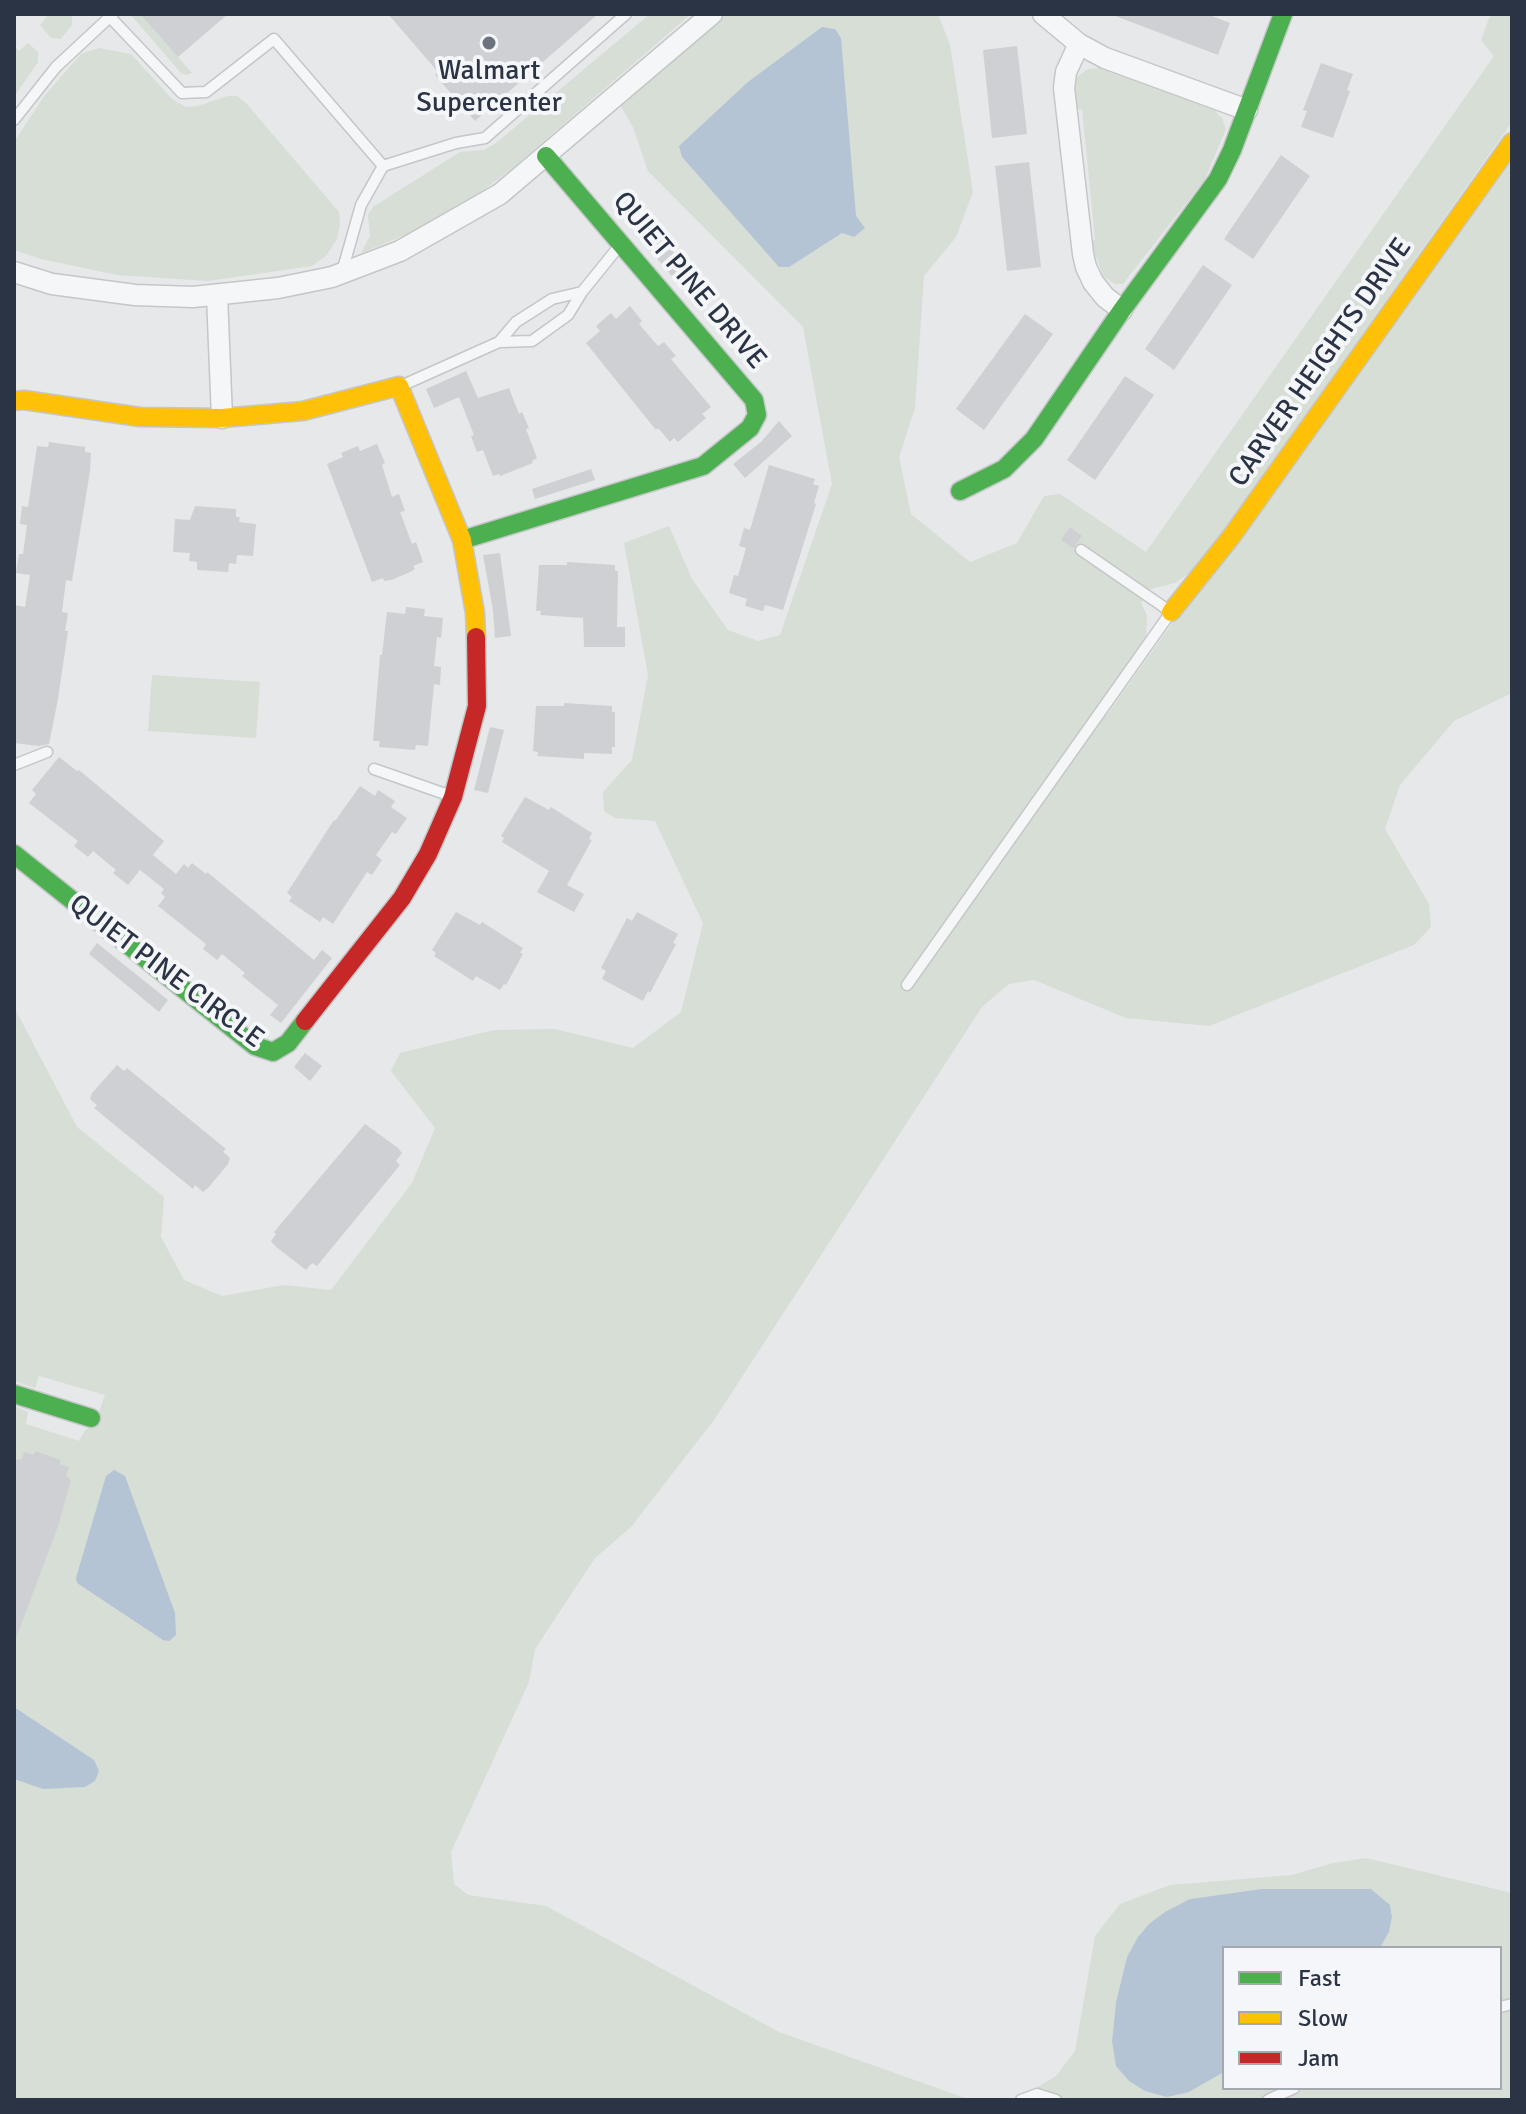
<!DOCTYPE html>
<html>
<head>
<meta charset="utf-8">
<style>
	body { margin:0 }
	#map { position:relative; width:1526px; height:2114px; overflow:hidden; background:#e6e8ea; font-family:Signika,sans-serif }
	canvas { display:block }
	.frame { position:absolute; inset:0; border:16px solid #2b3445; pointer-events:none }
	.legend { position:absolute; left:1222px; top:1946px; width:280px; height:144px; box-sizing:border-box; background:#f4f6f9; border:2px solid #a4a8b1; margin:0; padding:10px 14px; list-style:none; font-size:24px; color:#2b3445 }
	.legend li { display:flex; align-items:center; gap:16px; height:40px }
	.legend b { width:40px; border:2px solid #a4a8b1 }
</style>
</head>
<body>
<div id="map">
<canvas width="1526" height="2114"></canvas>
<div class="frame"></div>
<ul class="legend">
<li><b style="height:10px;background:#4caf50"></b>Fast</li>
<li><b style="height:10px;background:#ffc107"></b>Slow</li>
<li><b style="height:10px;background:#c62828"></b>Jam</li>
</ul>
</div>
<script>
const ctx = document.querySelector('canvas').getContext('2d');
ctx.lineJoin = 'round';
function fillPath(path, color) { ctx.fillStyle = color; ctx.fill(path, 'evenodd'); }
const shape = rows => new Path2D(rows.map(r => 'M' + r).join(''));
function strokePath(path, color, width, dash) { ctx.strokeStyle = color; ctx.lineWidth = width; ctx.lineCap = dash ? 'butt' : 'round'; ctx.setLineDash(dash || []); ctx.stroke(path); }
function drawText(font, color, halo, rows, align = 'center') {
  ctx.font = font + ' Signika,sans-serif'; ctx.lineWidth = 8; ctx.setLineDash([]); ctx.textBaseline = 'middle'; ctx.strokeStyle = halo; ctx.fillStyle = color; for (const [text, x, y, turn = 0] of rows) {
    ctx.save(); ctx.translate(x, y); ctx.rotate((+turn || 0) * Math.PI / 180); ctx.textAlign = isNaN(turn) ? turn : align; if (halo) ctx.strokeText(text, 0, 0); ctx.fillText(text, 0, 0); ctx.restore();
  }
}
fillPath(shape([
	[49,14,72,14,72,25,61,39,51,38,40,25],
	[130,14,140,14,192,73,186,75,181,73],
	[650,14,691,14,515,166,477,195,415,231,361,253,370,236,368,215,373,207,460,152,484,150,496,143],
	[722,14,938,14,950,45,973,192,956,237,924,276,915,408,899,457,911,514,970,562,1017,543,1044,496,1060,494,1146,552,1494,56,1481,40,1489,18,1493,14,1512,14,1512,122,1197,568,1175,583,1151,589,1141,603,1147,615,1146,636,1111,692,1106,716,1512,148,1512,693,1454,721,1400,785,1385,829,1429,904,1431,927,1414,945,1209,1026,1126,1018,1034,980,1009,984,982,1007,714,1420,631,1527,595,1558,535,1649,529,1682,451,1852,454,1884,468,1895,546,1906,779,2032,971,2100,14,2100,14,1406,28,1412,26,1424,79,1441,85,1430,94,1426,105,1395,39,1376,35,1388,14,1381,16,1338,14,1312,14,1007,77,1127,164,1197,161,1237,184,1280,222,1296,284,1285,331,1290,412,1183,435,1128,391,1071,400,1053,494,1030,555,1029,633,1048,681,1012,703,923,655,821,615,818,604,811,603,792,632,760,648,675,624,543,669,526,692,579,728,630,758,641,780,635,832,484,803,327,648,171,633,127,619,103],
	[28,43,38,52,38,62,14,97,14,46,19,51],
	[99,48,131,54,172,99,186,107,198,106,228,96,237,96,246,103,339,212,340,224,337,239,326,256,312,266,208,281,117,275,41,259,14,250,14,142,45,95,81,54],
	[1099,68,1214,110,1222,118,1226,129,1205,179,1123,284,1115,284,1103,276,1091,243,1095,239,1082,109,1077,109,1074,86,1078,76,1088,69],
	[152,675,260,682,256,738,148,731],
	[1366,1858,1512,1893,1512,2098,1016,2100,1056,2076,1075,2051,1095,1936,1120,1904,1170,1885,1292,1875,1333,1863],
	[1260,1889,1371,1889,1390,1905,1392,1917,1389,1932,1380,1948,1500,1948,1500,2088,1224,2088,1224,2072,1189,2092,1112,2040,1116,2002,1127,1957,1190,1899]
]), '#d6ded6');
fillPath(shape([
	[822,27,835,29,841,38,856,216,865,228,854,237,842,233,789,267,779,267,682,157,679,146,748,82],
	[114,1470,125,1476,175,1613,176,1635,169,1641,163,1640,77,1583,76,1578,106,1476],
	[14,1707,94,1760,99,1771,95,1781,85,1787,43,1789,14,1779],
	[1261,1889,1371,1889,1390,1905,1392,1917,1389,1932,1380,1948,1224,1948,1224,2072,1189,2092,1167,2097,1145,2091,1129,2081,1116,2066,1112,2041,1116,2002,1127,1957,1138,1937,1149,1924,1165,1912,1190,1899]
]), '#b4c4d5');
fillPath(shape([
	[140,14,228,14,178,57],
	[388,14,598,14,475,121,435,75,438,72],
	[1110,14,1207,14,1230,23,1218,55],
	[1017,46,1027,134,992,138,983,50],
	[1321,63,1353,74,1347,90,1350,91,1333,138,1301,127,1307,111,1303,110],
	[1281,155,1310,176,1253,259,1224,239],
	[1029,162,1041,267,1007,271,995,166],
	[662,239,709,293,696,305,650,250],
	[1203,265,1232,285,1174,370,1145,349],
	[630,306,642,321,639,324,658,346,664,342,676,356,671,359,711,407,702,414,706,418,678,442,674,438,670,442,658,428,656,430,586,343,600,331,596,326,611,313,616,319],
	[1025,314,1053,334,984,430,956,409],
	[466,371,478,398,509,388,519,414,522,412,529,428,526,429,537,458,532,461,533,463,500,476,499,474,493,476,483,450,477,452,471,436,474,435,459,397,434,408,426,389],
	[1125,376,1154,395,1095,480,1067,460],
	[779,421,792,436,745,478,733,464,761,442],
	[49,442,85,447,85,452,91,453,90,471,72,581,66,580,62,612,68,613,65,631,68,631,58,699,49,744,39,746,14,743,14,605,25,607,30,575,16,573,19,554,23,554,27,525,20,524,22,506,28,507,37,446,48,447],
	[377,444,385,463,382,465,392,497,399,494,405,511,400,512,412,544,416,542,423,562,413,566,415,569,408,573,391,580,384,581,383,578,372,582,327,464,343,457,341,453,358,446,360,451],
	[769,465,815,479,813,484,819,486,814,503,816,504,783,610,765,605,763,611,745,606,747,599,729,593,734,575,738,576,746,548,739,546,744,528,750,530],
	[591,469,595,480,535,499,532,489],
	[195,506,236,509,236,517,240,517,239,522,256,524,253,556,237,555,236,564,229,563,228,572,197,570,197,562,189,561,190,553,173,552,175,519,190,520],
	[1070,527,1082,536,1073,548,1061,540],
	[500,553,511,636,495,638,493,610,483,555],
	[567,562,615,565,615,571,618,571,617,627,625,627,625,647,584,647,583,618,540,615,541,611,536,611,539,565,567,565],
	[406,607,425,609,424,616,443,618,441,638,437,637,434,666,441,667,440,685,434,684,428,746,416,745,415,750,379,747,380,741,373,741,380,655,382,655,387,612,405,614],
	[564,703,612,706,612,712,615,712,615,747,612,747,612,754,584,753,584,759,537,756,538,752,533,751,536,706,564,706],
	[490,727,504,730,488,793,474,790],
	[59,757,77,771,79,770,164,841,153,855,176,874,184,864,188,868,192,863,206,874,207,872,314,960,322,950,332,958,281,1023,270,1015,278,1005,242,976,245,973,222,954,217,960,203,949,206,944,158,906,165,897,161,893,164,889,140,870,128,885,113,873,116,870,93,851,88,857,74,846,78,841,29,803,36,794,32,790],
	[360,786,375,796,378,790,395,801,391,807,407,818,396,834,392,832,376,855,382,860,372,875,367,872,333,924,323,917,320,922,289,901,292,897,287,893,334,820,335,821],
	[525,797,549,810,551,807,592,833,589,839,592,840,567,885,584,894,574,912,537,892,549,871,502,842,504,838,501,836],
	[456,912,480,925,482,922,523,948,520,953,523,954,506,985,504,984,500,990,476,976,473,981,434,956,436,953,432,950],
	[637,912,678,934,673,943,676,944,650,993,648,991,643,1001,602,979,606,971,601,968,627,918,632,921],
	[97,943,168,1000,159,1012,89,954],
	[305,1053,322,1066,310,1081,294,1067],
	[117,1065,124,1071,127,1068,226,1149,223,1152,230,1158,228,1164,208,1188,203,1192,195,1185,193,1189,94,1108,97,1105,90,1099,92,1093],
	[365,1124,398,1148,402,1153,396,1161,400,1165,317,1266,312,1263,306,1270,275,1246,271,1241,276,1234,274,1232],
	[35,1451,61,1460,59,1464,69,1467,66,1476,71,1480,58,1526,16,1638,14,1637,14,1460,22,1459,24,1452,34,1455]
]), '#ced0d3');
const lane = shape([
	[110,17,182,93,206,92,274,39,383,166,361,205,342,272],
	[14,120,56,67,113,14],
	[383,166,456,143,485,138,626,14],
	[499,342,516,322,552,299,582,292],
	[401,386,499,342,532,341,568,315,582,292,620,245],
	[14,765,47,752],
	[374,769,451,796],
	[907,985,1171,612,1081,550],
	[1500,2007,1512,2004],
	[1021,2100,1037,2094,1056,2100],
	[1268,2100,1294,2088]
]);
const street = shape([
	[1043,14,1079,44,1105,58,1247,110],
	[1079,44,1066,72,1064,88,1083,254,1086,267,1093,282,1105,297,1122,310],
	[14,272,52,284,135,295,193,297,278,288,332,277,400,251,500,194,712,14],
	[217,295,222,418]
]);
const fast = shape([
	[960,491,1004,469,1034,439,1122,310,1218,179,1232,150,1283,14],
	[462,540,703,466,750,428,757,415,754,400,546,156],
	[14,854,255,1046,273,1052,288,1043,305,1021],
	[14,1394,91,1418]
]);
const slow = shape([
	[14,401,24,400,140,417,222,418,303,411,399,386,462,540,475,613,476,637],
	[1171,612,1231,537,1512,142]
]);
const jam = shape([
	[305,1021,402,898,428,854,453,797,477,706,476,637]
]);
strokePath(lane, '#c4c6c8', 13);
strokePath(street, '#c4c6c8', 23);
strokePath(fast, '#c4c6c8', 21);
strokePath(slow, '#c4c6c8', 21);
strokePath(jam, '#c4c6c8', 21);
strokePath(lane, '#f5f6f7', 10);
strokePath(street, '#f5f6f7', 20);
strokePath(fast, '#4caf50', 18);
strokePath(slow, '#ffc107', 18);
strokePath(jam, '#c62828', 18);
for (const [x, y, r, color] of [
	[489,43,8,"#6c737f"]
]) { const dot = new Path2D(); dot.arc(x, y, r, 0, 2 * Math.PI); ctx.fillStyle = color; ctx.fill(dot); strokePath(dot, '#f4f6f9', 3); }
drawText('28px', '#2b3445', '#f4f6f9', [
	["Walmart",489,72],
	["Supercenter",489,104]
]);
drawText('28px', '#2b3445', '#f4f6f9', [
	["QUIET PINE DRIVE",689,281,50],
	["CARVER HEIGHTS DRIVE",1321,363,-55],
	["QUIET PINE CIRCLE",166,972,37]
]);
</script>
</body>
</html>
